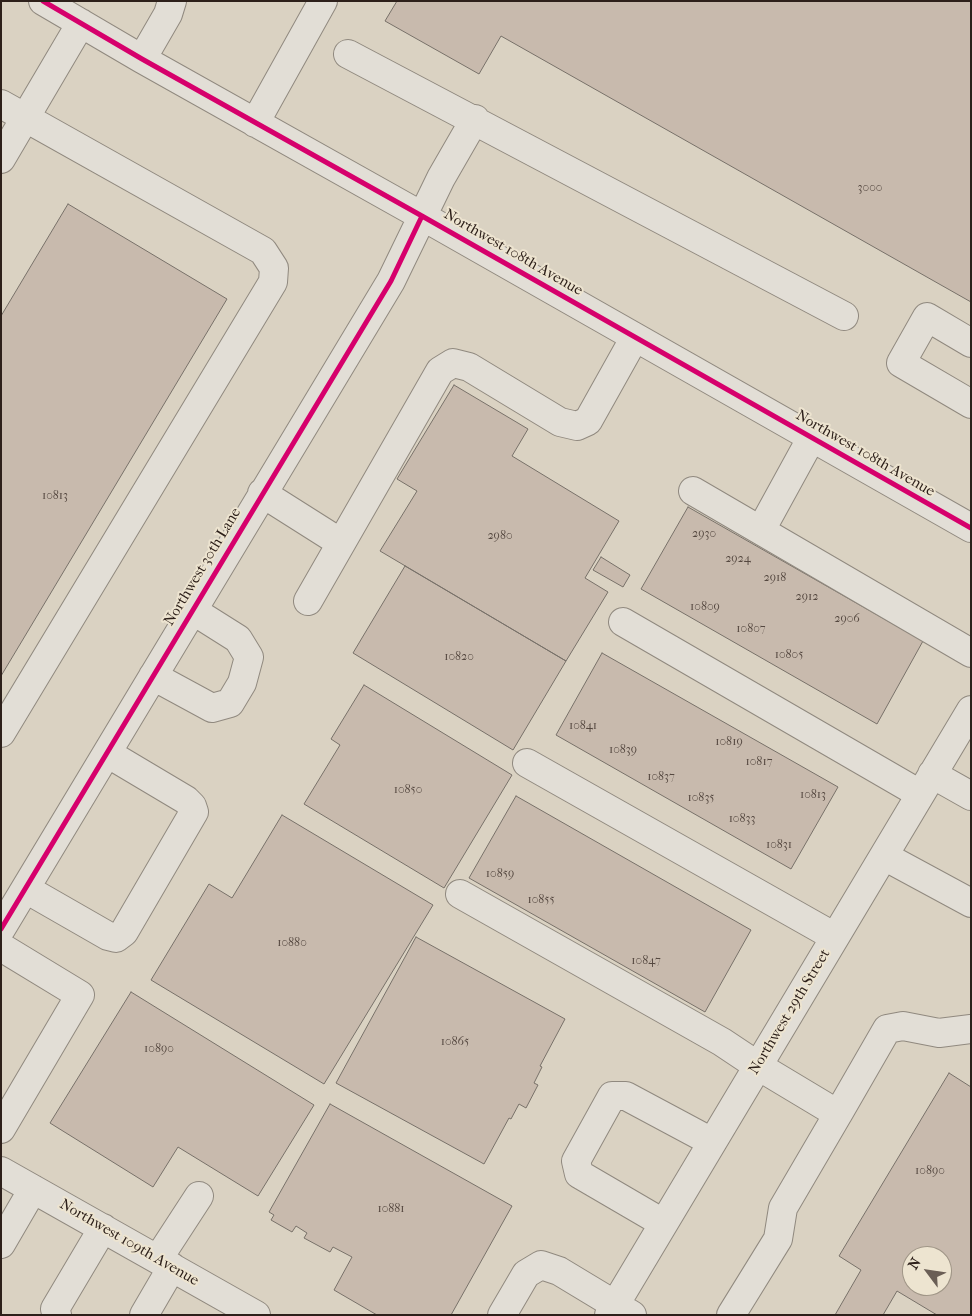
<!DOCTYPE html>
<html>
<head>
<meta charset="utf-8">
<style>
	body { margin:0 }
	#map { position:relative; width:972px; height:1316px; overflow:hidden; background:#dad2c2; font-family:"IM FELL French Canon",serif }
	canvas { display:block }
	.frame { position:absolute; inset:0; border:2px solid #2d201a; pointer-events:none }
	.north { position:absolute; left:902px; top:1246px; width:50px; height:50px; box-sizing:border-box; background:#ede4d0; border:1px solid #a09687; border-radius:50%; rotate:301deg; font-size:14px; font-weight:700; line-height:20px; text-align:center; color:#2d201a }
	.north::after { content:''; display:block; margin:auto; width:18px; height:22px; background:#6a5e55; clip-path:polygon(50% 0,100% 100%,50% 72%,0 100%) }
</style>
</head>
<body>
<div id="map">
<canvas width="972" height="1316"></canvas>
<div class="frame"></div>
<div class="north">N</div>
</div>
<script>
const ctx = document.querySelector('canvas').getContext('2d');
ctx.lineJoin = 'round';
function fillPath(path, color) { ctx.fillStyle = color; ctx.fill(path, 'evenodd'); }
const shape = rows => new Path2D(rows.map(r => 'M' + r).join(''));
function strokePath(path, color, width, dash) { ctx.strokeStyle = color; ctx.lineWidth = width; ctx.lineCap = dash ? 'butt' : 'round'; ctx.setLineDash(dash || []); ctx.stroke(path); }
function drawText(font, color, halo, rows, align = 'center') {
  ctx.font = font + ' "IM FELL French Canon",serif'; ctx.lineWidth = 4; ctx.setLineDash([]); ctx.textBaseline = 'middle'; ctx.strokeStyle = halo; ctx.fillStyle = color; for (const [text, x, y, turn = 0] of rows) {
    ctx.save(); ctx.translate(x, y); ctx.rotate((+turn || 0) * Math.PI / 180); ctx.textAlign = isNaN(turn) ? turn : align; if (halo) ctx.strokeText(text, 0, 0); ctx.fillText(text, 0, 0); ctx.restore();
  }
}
const building = shape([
	[397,1,971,1,971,302,501,36,479,74,385,21,397,1],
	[68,204,227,299,1,676,1,316,68,204],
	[454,385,528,429,512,456,619,521,585,578,608,592,566,661,380,551,417,491,397,479,454,385],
	[688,507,923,641,877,724,641,589,688,507],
	[601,557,630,575,623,587,593,570,601,557],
	[405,566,566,661,513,750,353,653,405,566],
	[602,653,838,787,791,869,556,735,602,653],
	[364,685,512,775,444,888,304,804,340,745,331,739,364,685],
	[516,796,751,930,705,1012,469,878,516,796],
	[282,815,433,905,324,1084,151,980,209,884,232,898,282,815],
	[416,937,565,1019,540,1066,542,1067,534,1083,538,1085,526,1108,519,1104,511,1119,509,1118,484,1164,336,1083,416,937],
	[131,992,314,1105,258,1196,178,1147,153,1187,50,1123,131,992],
	[949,1073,971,1087,971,1315,937,1315,897,1291,883,1315,835,1315,861,1270,839,1256,949,1073],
	[912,1256,942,1256,942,1286,912,1286,912,1256],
	[330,1104,512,1206,451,1315,377,1315,334,1290,352,1257,333,1247,330,1252,304,1238,307,1233,296,1226,292,1232,271,1220,274,1215,269,1212,330,1104]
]);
fillPath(building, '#c8baad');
strokePath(building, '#787169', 1);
const minor = shape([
	[43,1,142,59,422,216,971,528],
	[348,54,844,316],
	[142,59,168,14,172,1],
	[1,104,263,251,274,268,273,282,1,733],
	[255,123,323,1],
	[1,159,81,23],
	[971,343,927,317,901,363,971,404],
	[693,491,971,653],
	[262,493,341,543],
	[761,530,812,437],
	[308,601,440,371,453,363,469,367,560,422,577,426,588,421,635,337],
	[623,622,920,794],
	[153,676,212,708,230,703,242,683,249,657,238,639,192,610],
	[527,763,835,937],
	[932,774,971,796],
	[884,856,971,903],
	[26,889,108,936,116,938,124,932,194,812,192,806,186,800,107,753],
	[460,894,722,1042,758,1066,838,1114,783,1208,778,1239,731,1315],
	[1,929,391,281,441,178,475,119],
	[1,947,80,995,1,1129],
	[838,1114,887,1029,903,1026,939,1033,971,1029],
	[1,1171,256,1315],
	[663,1223,579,1174,576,1161,612,1096,626,1096,712,1142],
	[1,1244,33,1189],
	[158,1259,199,1196],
	[57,1315,55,1309,103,1228],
	[144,1315,172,1267],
	[502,1315,526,1274,541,1265,559,1271,632,1315],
	[609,1315,971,710]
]);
strokePath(minor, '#90897f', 30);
strokePath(minor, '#e2ded6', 28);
strokePath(shape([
	[43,1,142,59,422,216,971,528],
	[1,929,391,281,422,216]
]), '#d6006c', 5);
drawText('12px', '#554840', null, [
	["3000",870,188],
	["10813",55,496],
	["2930",704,534],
	["2980",500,536],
	["2924",738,559],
	["2918",775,578],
	["2912",807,597],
	["10809",705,607],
	["2906",847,619],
	["10807",751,629],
	["10805",789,655],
	["10820",459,657],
	["10841",583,726],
	["10819",729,742],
	["10839",623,750],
	["10817",759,762],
	["10837",661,777],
	["10850",408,790],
	["10813",813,795],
	["10835",701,798],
	["10833",742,819],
	["10831",779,845],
	["10859",500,874],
	["10855",541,900],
	["10880",292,943],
	["10847",646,961],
	["10865",455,1042],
	["10890",159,1049],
	["10890",930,1171],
	["10881",391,1209]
]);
drawText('15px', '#2d201a', '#ede4d0', [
	["Northwest 108th Avenue",513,253,30],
	["Northwest 108th Avenue",865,454,30],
	["Northwest 30th Lane",203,567,-59],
	["Northwest 29th Street",790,1012,-59],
	["Northwest 109th Avenue",129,1243,30]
]);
</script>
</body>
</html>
